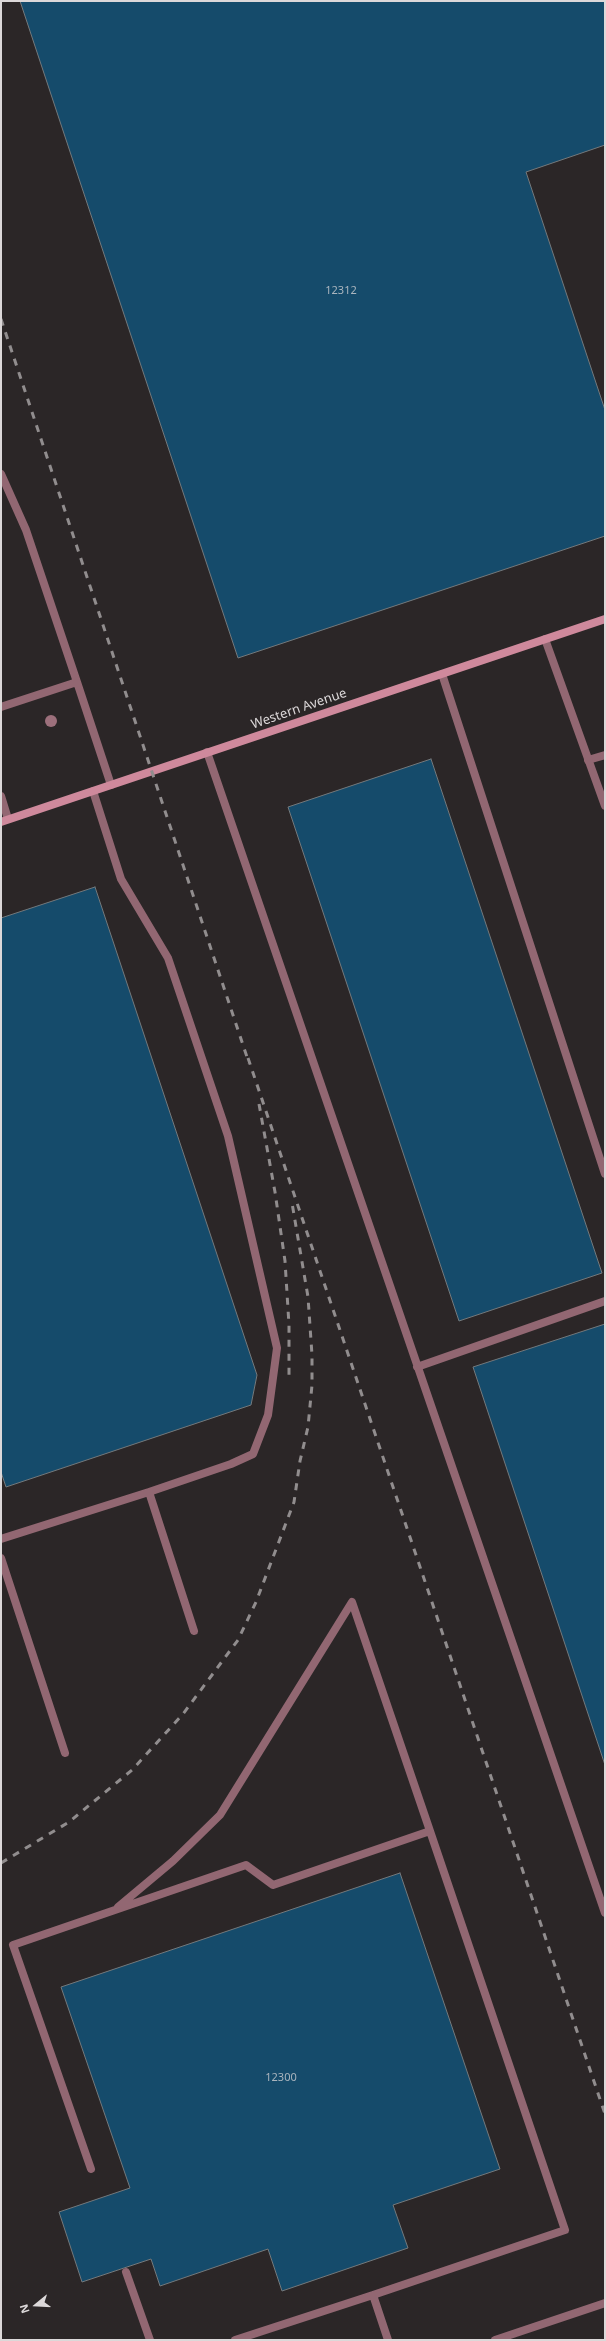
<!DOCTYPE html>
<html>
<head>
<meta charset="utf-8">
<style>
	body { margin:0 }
	#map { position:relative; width:606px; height:2341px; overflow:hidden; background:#2b2627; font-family:"Noto Sans",sans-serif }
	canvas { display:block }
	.frame { position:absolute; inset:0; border:2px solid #dcd8d9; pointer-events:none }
	.north { position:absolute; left:16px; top:2285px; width:40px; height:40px; -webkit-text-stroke:3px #2b2627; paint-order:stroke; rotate:252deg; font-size:11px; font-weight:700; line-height:16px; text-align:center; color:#dcd8d9 }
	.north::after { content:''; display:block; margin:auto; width:14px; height:18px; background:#dcd8d9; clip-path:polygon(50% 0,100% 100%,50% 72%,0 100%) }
</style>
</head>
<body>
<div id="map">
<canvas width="606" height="2341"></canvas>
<div class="frame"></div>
<div class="north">N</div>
</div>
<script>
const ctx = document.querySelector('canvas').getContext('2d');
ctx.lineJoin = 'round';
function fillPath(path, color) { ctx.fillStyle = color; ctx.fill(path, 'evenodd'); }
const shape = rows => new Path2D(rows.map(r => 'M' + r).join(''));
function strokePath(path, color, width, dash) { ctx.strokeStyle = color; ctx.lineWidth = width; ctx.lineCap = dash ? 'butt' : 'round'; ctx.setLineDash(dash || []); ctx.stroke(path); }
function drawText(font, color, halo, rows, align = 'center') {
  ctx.font = font + ' "Noto Sans",sans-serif'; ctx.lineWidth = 3; ctx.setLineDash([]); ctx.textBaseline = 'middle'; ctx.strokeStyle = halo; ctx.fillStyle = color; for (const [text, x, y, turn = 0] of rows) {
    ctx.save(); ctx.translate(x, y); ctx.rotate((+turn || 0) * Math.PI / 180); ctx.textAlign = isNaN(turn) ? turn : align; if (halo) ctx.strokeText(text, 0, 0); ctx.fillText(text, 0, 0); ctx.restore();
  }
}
const building = shape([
	[20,1,605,1,605,145,526,172,605,410,605,536,238,658,20,1],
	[431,759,602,1273,459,1321,288,807,431,759],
	[95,887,257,1375,251,1405,6,1487,1,1472,1,918,95,887],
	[605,1324,605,1765,473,1367,605,1324],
	[400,1873,500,2169,393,2205,408,2248,282,2291,268,2249,160,2286,151,2259,82,2282,59,2212,130,2188,61,1987,400,1873]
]);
fillPath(building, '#154b6b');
strokePath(building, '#74797c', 1);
strokePath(shape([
	[1,474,26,530,77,682],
	[442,674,605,1174],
	[1,707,77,682,111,785],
	[207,752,605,1913],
	[588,760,605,755],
	[1,796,8,819],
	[417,1367,605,1301],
	[149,1492,194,1631],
	[1,1539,149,1492,231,1464,253,1454,268,1415,277,1348,228,1136,168,958,121,879,93,791],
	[1,1558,65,1753],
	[118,1907,173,1861,220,1815,352,1602,430,1831],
	[91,2169,13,1945,246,1865,273,1885,430,1831,565,2230,373,2295,388,2340],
	[126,2272,150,2340],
	[235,2340,373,2295],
	[495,2340,605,2303]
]), '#926772', 8);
strokePath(shape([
	[545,639,605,806]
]), '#926772', 8);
strokePath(shape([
	[1,822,605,619]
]), '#cf899c', 8);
strokePath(shape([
	[1,319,249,1063],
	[248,1058,605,2114],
	[259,1104,275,1192,285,1261,289,1325,289,1380],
	[1,1863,69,1822,132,1770,183,1714,238,1640,256,1602,294,1502,300,1461,308,1427,312,1385,312,1355,308,1297,292,1203]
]), '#918d8e', 3, [7, 7]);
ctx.fillStyle = '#9d707c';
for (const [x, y] of [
	[51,721]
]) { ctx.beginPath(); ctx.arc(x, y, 6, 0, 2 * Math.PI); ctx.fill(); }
drawText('11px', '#aab5be', null, [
	["12312",341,291],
	["12300",281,2078]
]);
drawText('13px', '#dcd8d9', '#2b2627', [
	["Western Avenue",299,709,-19]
]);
</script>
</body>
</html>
